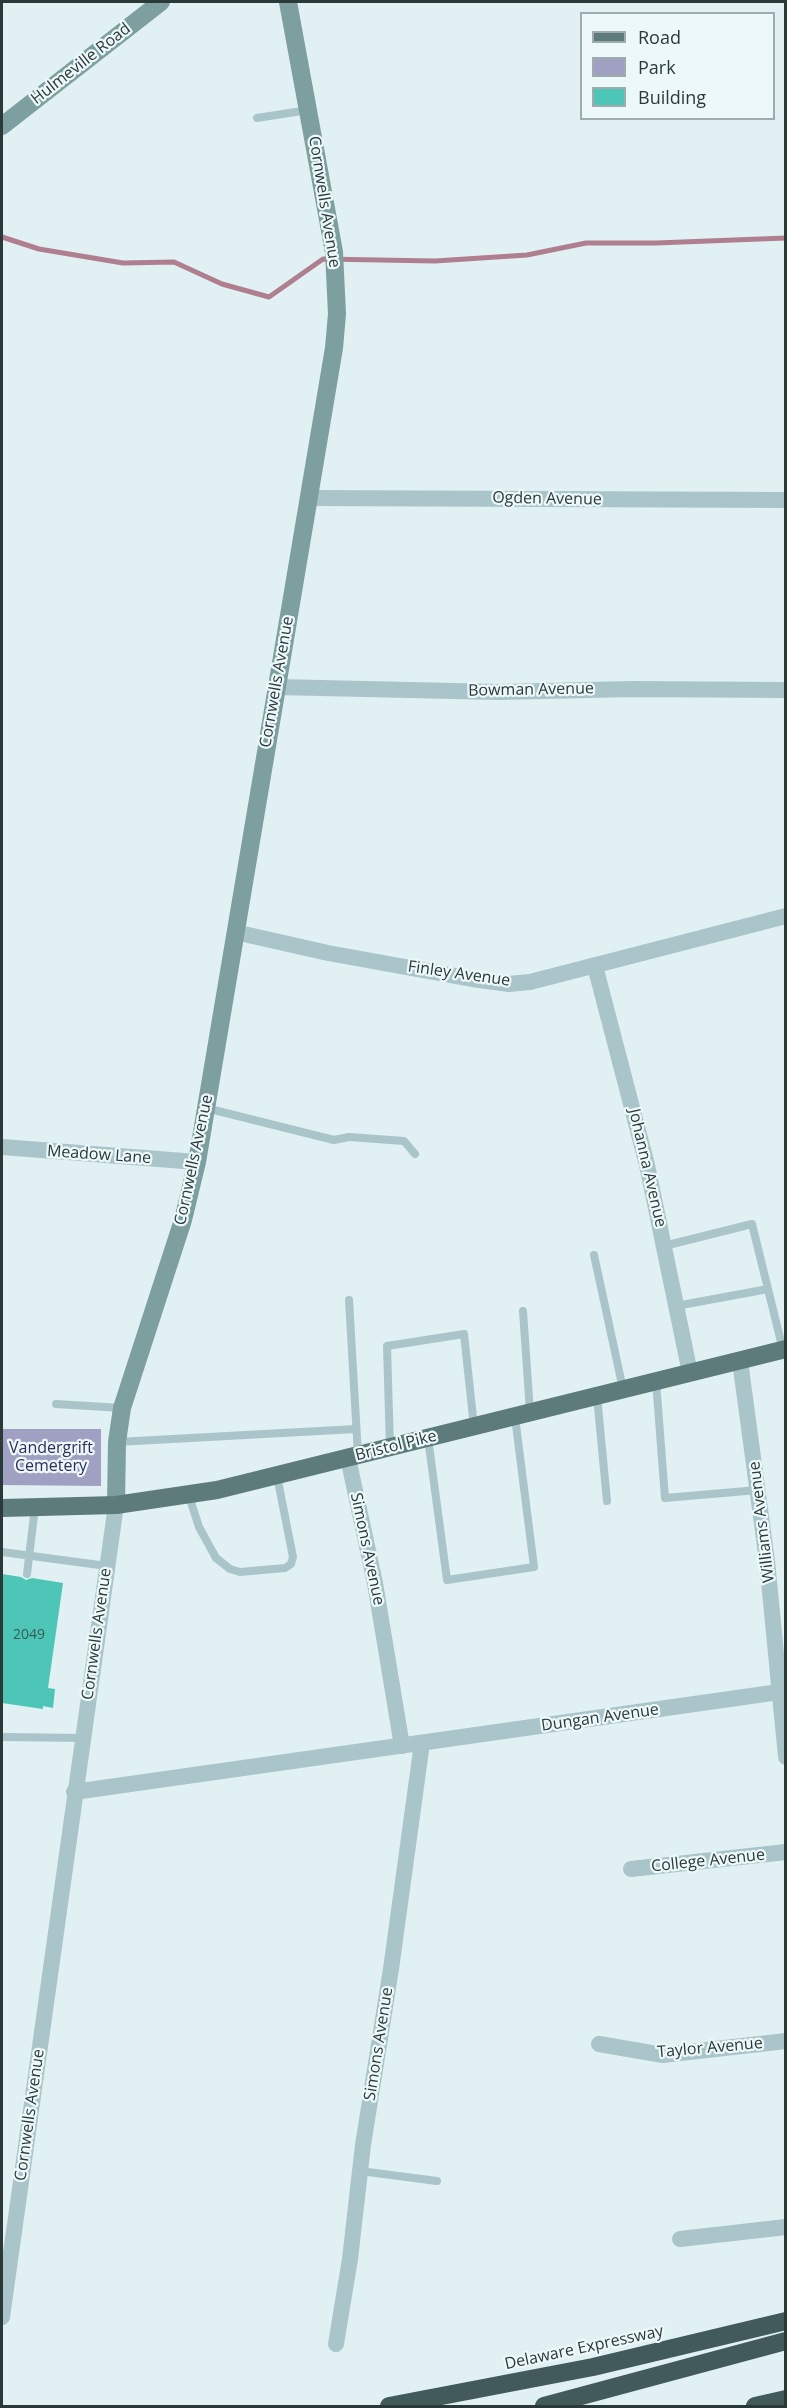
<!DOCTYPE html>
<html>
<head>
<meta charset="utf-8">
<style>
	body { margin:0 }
	#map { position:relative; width:787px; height:2408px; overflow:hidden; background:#e0f0f3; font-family:"Open Sans",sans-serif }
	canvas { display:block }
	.frame { position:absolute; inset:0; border:3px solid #2b3a39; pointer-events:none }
	.legend { position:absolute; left:580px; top:12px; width:195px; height:108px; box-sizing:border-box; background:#edf8fa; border:2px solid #9facad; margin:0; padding:8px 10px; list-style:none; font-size:18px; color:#2b3a39 }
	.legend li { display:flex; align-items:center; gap:12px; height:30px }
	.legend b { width:30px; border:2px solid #9facad }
</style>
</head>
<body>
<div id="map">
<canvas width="787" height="2408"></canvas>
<div class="frame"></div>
<ul class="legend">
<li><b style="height:8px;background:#5c7b7a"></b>Road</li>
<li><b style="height:16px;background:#a0a1c2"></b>Park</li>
<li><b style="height:16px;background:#4dc5b7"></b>Building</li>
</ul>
</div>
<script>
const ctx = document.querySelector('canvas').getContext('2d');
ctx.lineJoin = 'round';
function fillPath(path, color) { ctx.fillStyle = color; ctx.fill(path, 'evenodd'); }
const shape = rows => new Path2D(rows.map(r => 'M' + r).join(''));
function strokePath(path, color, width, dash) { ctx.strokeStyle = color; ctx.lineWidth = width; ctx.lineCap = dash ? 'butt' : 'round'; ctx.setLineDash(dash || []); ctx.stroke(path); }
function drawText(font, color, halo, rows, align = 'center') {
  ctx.font = font + ' "Open Sans",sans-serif'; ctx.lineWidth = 4.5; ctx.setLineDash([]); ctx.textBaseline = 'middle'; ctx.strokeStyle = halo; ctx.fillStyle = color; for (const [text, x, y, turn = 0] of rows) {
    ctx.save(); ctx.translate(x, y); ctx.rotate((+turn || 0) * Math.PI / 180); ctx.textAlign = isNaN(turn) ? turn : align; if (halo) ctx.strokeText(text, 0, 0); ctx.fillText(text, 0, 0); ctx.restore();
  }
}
fillPath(shape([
	[2,1429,101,1429,101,1486,2,1485]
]), '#a0a1c2');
strokePath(shape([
	[2,237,39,249,123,263,174,262,222,284,269,297,323,259,435,261,527,255,586,243,656,243,786,238]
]), '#b07f8f', 5);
fillPath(shape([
	[2,1574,21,1577,26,1580,32,1578,63,1583,48,1688,55,1689,53,1708,43,1706,43,1709,2,1703]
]), '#4dc5b7');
strokePath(shape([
	[257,118,308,110],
	[206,1108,334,1140,349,1137,404,1141,415,1154],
	[664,1246,752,1224,783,1350],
	[594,1255,623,1389],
	[349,1300,358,1455],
	[676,1306,768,1289],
	[523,1311,530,1412],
	[656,1381,665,1498,758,1490],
	[597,1396,607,1501],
	[56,1404,122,1408],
	[428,1438,447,1580,534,1567,515,1417],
	[117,1442,356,1429],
	[390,1448,387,1346,464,1334,474,1427],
	[189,1496,199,1527,216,1558,230,1569,240,1572,285,1568,291,1564,293,1557,277,1476],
	[2,1552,107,1566],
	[27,1574,35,1507],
	[2,1737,82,1738],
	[360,2171,437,2181]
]), '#a9c5c9', 8);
strokePath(shape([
	[309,498,786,500],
	[276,687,499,692,633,689,786,690],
	[235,932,328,953,472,979,509,984,530,982,786,916],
	[595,966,647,1165,690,1373],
	[2,1147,197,1162],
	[740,1361,767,1561,786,1757],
	[348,1458,375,1583,402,1746],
	[74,1792,779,1692],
	[631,1869,786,1852],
	[599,2044,663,2055,786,2041],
	[680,2239,786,2227],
	[2,2317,116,1505],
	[336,2344,350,2259,363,2145,391,1969,422,1743]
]), '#a9c5c9', 16);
strokePath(shape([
	[2,126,161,2],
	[116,1505,117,1442,122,1408,183,1220,197,1162,334,348,337,314,334,252,288,2]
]), '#7d9f9f', 18);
strokePath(shape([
	[2,1508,116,1505,217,1490,786,1349]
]), '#5c7b7a', 18);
strokePath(shape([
	[389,2406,593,2367,786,2321],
	[544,2406,786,2341],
	[755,2406,786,2399]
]), '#425a59', 18);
drawText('14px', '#345d58', null, [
	["2049",29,1635]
]);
drawText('16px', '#2b3a39', '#edf8fa', [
	["Hulmeville Road",81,64,-38],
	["Cornwells Avenue",324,202,81],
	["Ogden Avenue",547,499,1],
	["Cornwells Avenue",277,682,-80],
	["Bowman Avenue",531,690,-1],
	["Finley Avenue",459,974,8],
	["Meadow Lane",99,1155,4],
	["Cornwells Avenue",194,1160,-78],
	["Johanna Avenue",647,1168,77],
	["Bristol Pike",396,1446,-14],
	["Williams Avenue",762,1522,-97],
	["Simons Avenue",367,1549,78],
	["Cornwells Avenue",97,1634,-82],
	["Dungan Avenue",600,1718,-8],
	["College Avenue",708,1861,-6],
	["Simons Avenue",379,2044,-81],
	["Taylor Avenue",710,2048,-5],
	["Cornwells Avenue",30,2115,-82],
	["Delaware Expressway",584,2348,-12]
]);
drawText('16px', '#2f2e58', '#edf8fa', [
	["Vandergrift",51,1448],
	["Cemetery",51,1466]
]);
</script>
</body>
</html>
